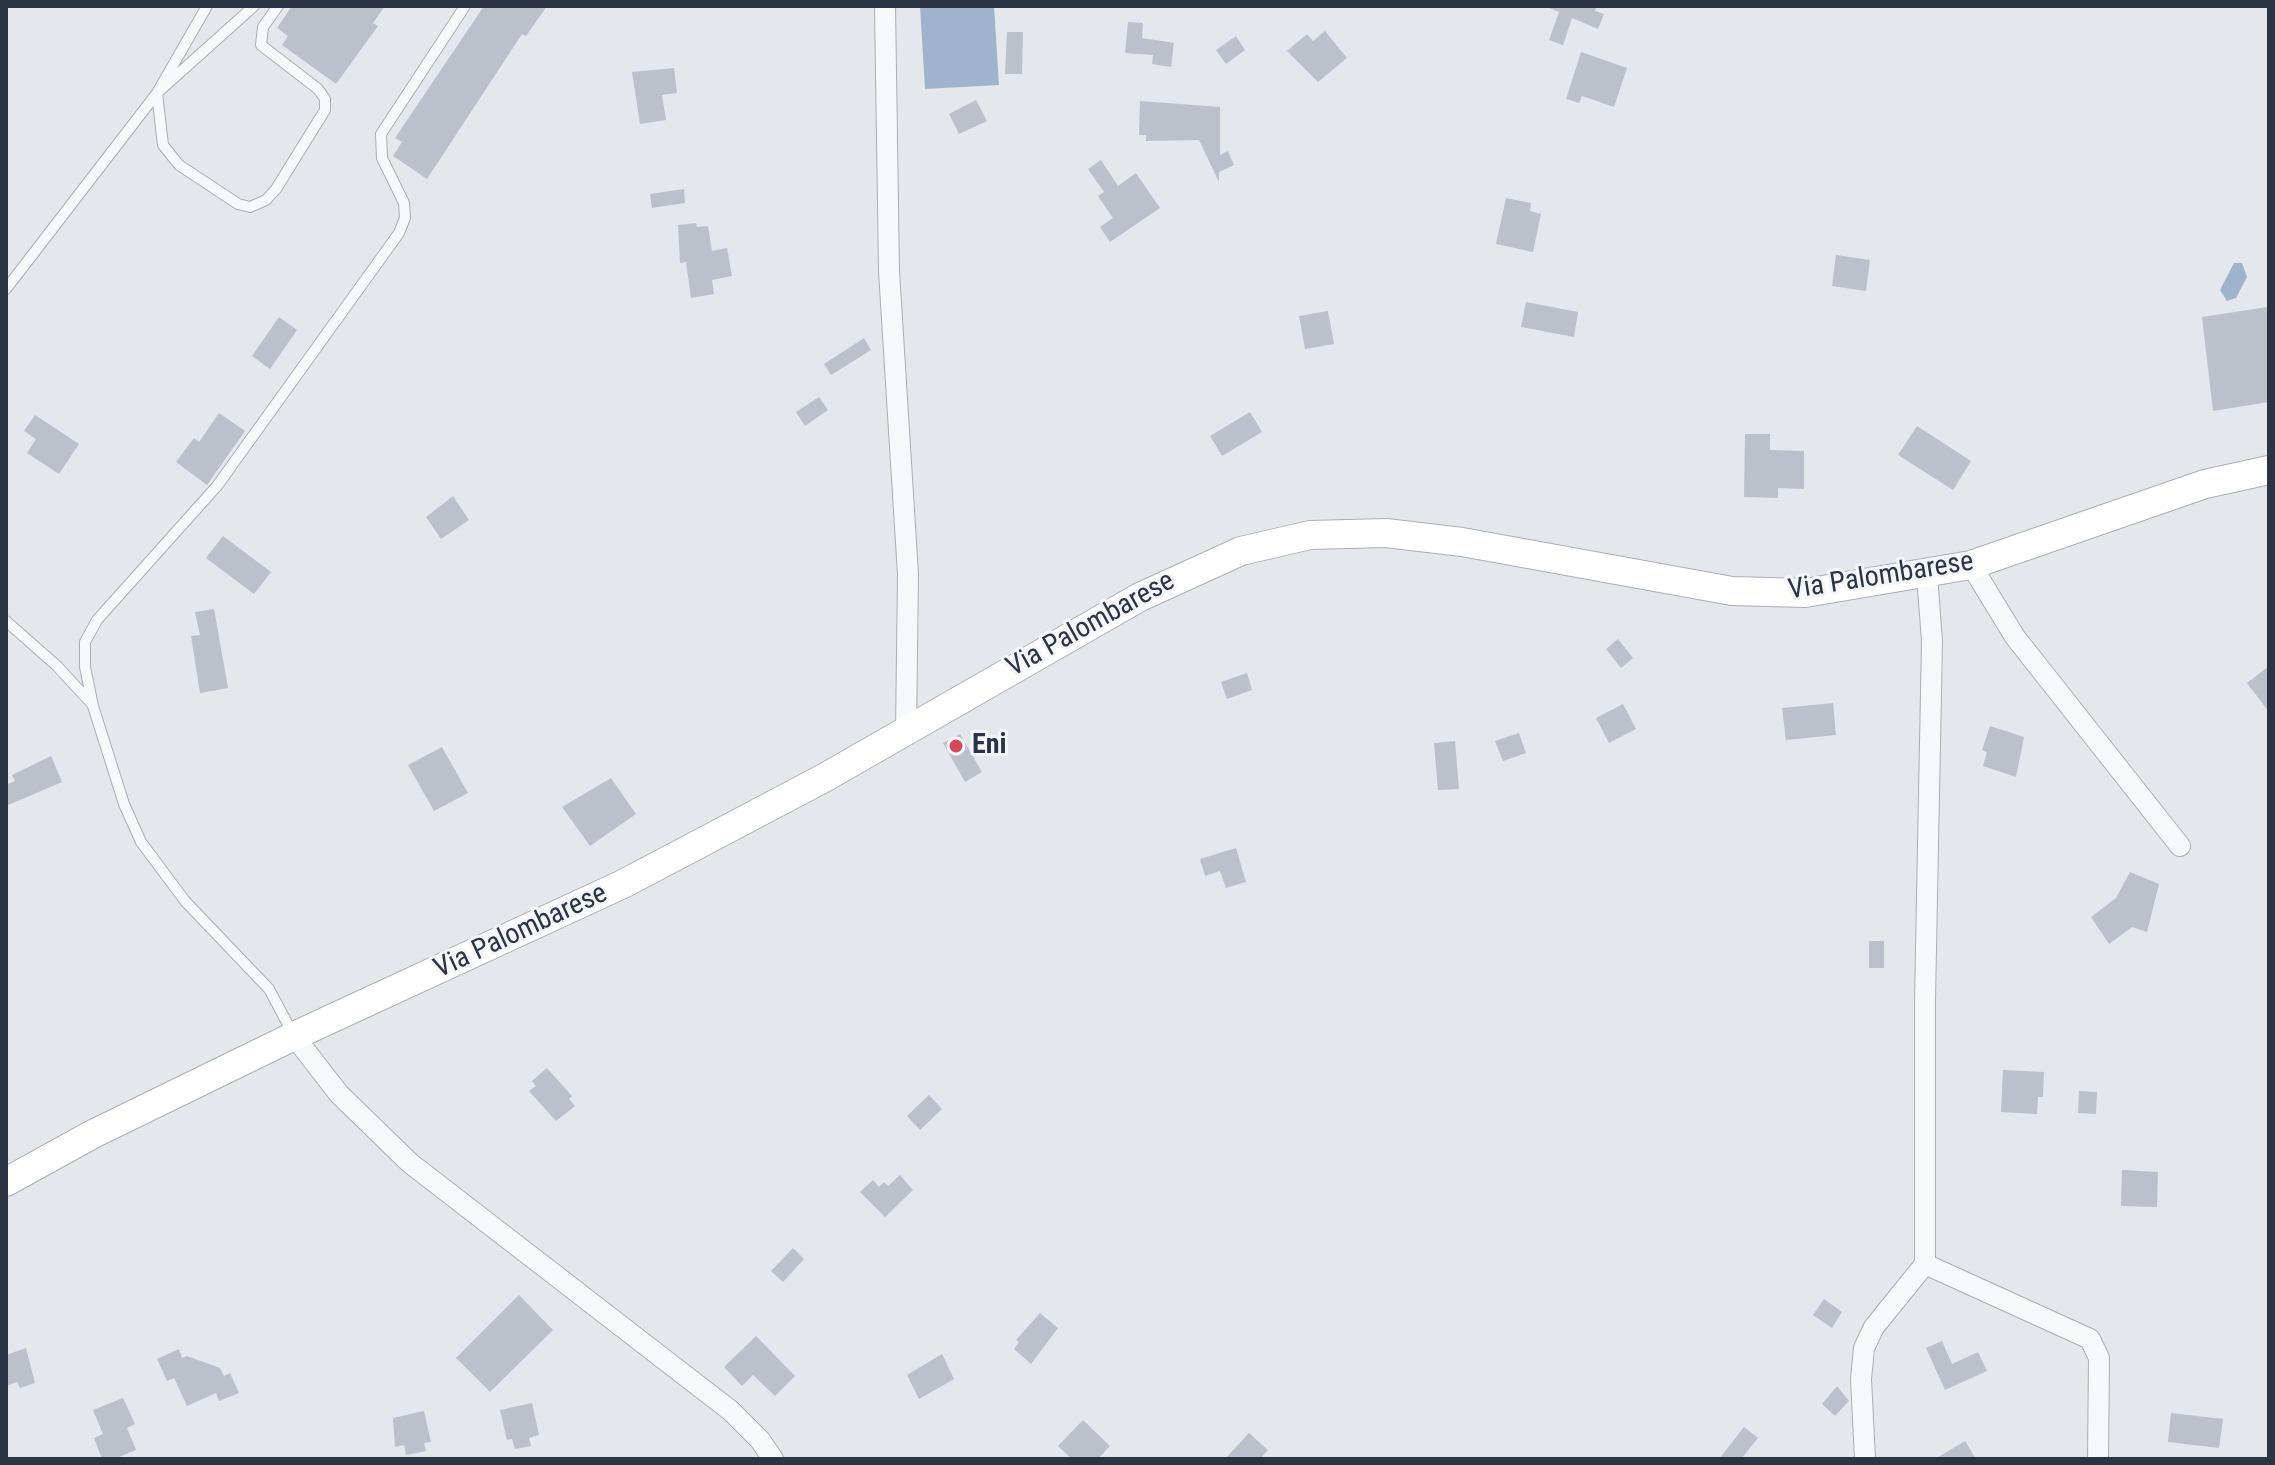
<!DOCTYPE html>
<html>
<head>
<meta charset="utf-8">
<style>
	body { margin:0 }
	#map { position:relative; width:2275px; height:1465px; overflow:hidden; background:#e4e7ec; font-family:"Roboto Condensed",sans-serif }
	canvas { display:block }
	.frame { position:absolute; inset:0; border:8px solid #2b3445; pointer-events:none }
</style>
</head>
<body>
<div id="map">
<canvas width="2275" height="1465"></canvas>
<div class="frame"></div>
</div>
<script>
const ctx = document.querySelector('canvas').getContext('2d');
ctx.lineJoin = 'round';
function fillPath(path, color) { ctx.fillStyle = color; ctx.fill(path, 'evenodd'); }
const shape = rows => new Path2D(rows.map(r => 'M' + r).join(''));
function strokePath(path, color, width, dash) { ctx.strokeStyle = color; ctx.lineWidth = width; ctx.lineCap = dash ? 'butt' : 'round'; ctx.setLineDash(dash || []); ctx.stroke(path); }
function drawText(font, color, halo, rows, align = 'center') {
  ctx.font = font + ' "Roboto Condensed",sans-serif'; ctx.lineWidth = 6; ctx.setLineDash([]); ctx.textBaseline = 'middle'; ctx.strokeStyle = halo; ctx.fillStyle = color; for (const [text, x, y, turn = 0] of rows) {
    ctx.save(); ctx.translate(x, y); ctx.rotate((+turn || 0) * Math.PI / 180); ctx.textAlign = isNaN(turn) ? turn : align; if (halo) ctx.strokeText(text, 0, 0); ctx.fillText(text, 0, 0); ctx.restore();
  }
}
fillPath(shape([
	[920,6,994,6,999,85,925,89],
	[2234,263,2242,263,2247,277,2236,298,2227,301,2220,290]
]), '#9fb4cc');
fillPath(shape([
	[292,6,385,6,373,23,378,26,336,84,282,45,288,36,277,28],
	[484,6,547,6,526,36,522,34,427,179,393,156,402,142,395,138],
	[1544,6,1597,6,1595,11,1604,14,1598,29,1572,18,1563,45,1549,40,1559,12],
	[1128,22,1143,23,1142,38,1174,43,1171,67,1152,64,1153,55,1125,53],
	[1325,31,1347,58,1318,82,1287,51,1307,34,1313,41],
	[1007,32,1023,32,1022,74,1005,74],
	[1236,36,1245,50,1226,64,1216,50],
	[1581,52,1627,68,1614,107,1582,96,1579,103,1566,99],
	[674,68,677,93,662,95,666,120,640,124,632,72],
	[976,100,987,121,959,134,949,114],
	[1140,101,1220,107,1220,155,1228,151,1234,165,1219,172,1219,182,1199,140,1146,141,1146,135,1139,135],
	[1101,160,1118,186,1136,173,1160,208,1110,242,1100,227,1113,218,1098,196,1104,192,1088,169],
	[684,189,685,203,652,208,650,194],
	[1506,198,1531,203,1530,211,1541,214,1533,252,1496,244],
	[696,223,697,227,708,226,712,251,727,248,732,276,712,280,714,294,691,298,686,262,680,263,678,225],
	[1836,255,1870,260,1866,291,1832,286],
	[1526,302,1578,312,1574,337,1521,327],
	[2267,307,2269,402,2213,411,2202,317],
	[1328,311,1334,344,1305,349,1299,316],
	[279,317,297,330,270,369,252,356],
	[864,338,871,350,831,375,824,364],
	[819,397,828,410,805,426,796,412],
	[1250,412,1262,432,1222,456,1210,436],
	[219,413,245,431,207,485,176,462,194,438,199,442],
	[35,415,79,444,59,474,27,453,36,439,24,431],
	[1917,426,1971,461,1953,490,1898,455],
	[1745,434,1770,434,1770,450,1804,451,1804,489,1778,488,1778,498,1744,497],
	[453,496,469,520,441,539,426,517],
	[223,536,271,572,254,594,206,558],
	[214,609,228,688,200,693,191,636,200,635,195,612],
	[1618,639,1633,658,1621,668,1606,649],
	[2269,666,2269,712,2247,683],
	[1247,673,1252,690,1227,699,1221,682],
	[1833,703,1836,735,1786,740,1782,708],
	[1623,704,1636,729,1609,743,1596,718],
	[1990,726,2024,737,2016,777,1983,766,1987,752,1982,750],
	[1519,733,1526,753,1503,761,1495,741],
	[960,734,982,772,965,782,943,743],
	[1455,741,1459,789,1438,790,1434,743],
	[442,747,468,793,434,811,408,765],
	[51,756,62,782,6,806,6,785,15,781,12,775],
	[611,778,636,814,590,846,562,807],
	[1236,848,1246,882,1226,888,1220,871,1205,876,1200,859],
	[2130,872,2159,884,2147,932,2132,927,2109,944,2091,917,2116,898],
	[1869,941,1884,941,1884,968,1869,968],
	[547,1068,572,1096,569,1099,575,1106,556,1121,529,1091,536,1086,532,1081],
	[2003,1070,2044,1072,2043,1097,2038,1097,2037,1114,2001,1112],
	[2079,1091,2097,1092,2096,1114,2078,1113],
	[929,1095,942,1109,920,1130,907,1116],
	[2122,1170,2158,1172,2157,1207,2121,1206],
	[900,1175,913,1190,885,1217,860,1192,873,1180,879,1187,884,1182,888,1186],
	[793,1248,804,1259,783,1282,771,1271],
	[519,1295,553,1330,490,1392,456,1358],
	[1824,1299,1842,1312,1832,1328,1813,1315],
	[1040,1313,1058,1328,1031,1364,1014,1349,1019,1342,1016,1340],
	[756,1336,795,1376,775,1396,753,1375,742,1386,724,1367],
	[1942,1341,1952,1364,1978,1352,1987,1371,1945,1390,1926,1348],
	[26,1348,35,1383,20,1388,17,1382,6,1386,6,1355],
	[179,1349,182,1358,187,1356,220,1368,224,1376,230,1373,239,1393,219,1401,216,1393,187,1406,174,1378,167,1381,157,1359],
	[942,1354,954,1379,919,1399,907,1375],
	[1837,1386,1849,1401,1835,1416,1822,1404],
	[123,1398,135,1424,127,1428,136,1450,114,1459,102,1459,94,1438,103,1434,93,1410],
	[532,1403,539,1435,529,1438,531,1446,515,1449,512,1439,507,1440,500,1410],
	[424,1411,431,1442,424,1443,426,1451,406,1455,404,1445,395,1447,393,1418],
	[2171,1413,2223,1419,2219,1448,2168,1442],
	[1083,1420,1110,1446,1098,1459,1072,1459,1058,1446],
	[1744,1427,1758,1438,1741,1459,1719,1459],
	[1249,1433,1268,1450,1260,1459,1225,1459],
	[1965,1441,1976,1459,1935,1459]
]), '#bbc0ca');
const lane = shape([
	[207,6,157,93,163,145,179,165,238,204,250,207,266,200,276,189,325,110,325,99,318,89,261,45,263,27,278,6],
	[6,289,157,93,254,6],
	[6,621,57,666,92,704],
	[293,1034,269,989,185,901,141,842,124,804,93,706,85,667,85,642,97,620,217,486,399,233,405,218,404,203,382,158,381,134,465,6]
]);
const street = shape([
	[885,6,889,271,908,574,906,732],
	[1971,565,2015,637,2180,846],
	[294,1036,339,1094,410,1163,731,1411,760,1440,773,1459],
	[1925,1264,1925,1000,1932,641,1927,575],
	[1865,1459,1861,1379,1864,1348,1874,1327,1925,1264,2090,1339,2099,1358,2098,1459]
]);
const secondary = shape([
	[6,1182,93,1134,294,1036,623,884,824,778,1140,597,1241,551,1310,535,1386,533,1462,542,1732,591,1805,593,1971,565,2205,484,2269,470]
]);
strokePath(lane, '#a9aeb7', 12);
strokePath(street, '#a9aeb7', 22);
strokePath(secondary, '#a9aeb7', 30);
strokePath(lane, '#f7f8fa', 10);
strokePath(street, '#f7f8fa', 20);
strokePath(secondary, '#fff', 28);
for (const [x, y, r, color] of [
	[956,746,8,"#d1495b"]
]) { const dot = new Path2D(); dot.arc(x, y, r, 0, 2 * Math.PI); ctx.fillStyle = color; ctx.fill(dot); strokePath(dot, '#f4f6f9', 3); }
drawText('28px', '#2b3445', '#f4f6f9', [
	["Via Palombarese",1881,577,-9],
	["Via Palombarese",1091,625,-29],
	["Via Palombarese",521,932,-25]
]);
drawText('bold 28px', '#2b3445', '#f4f6f9', [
	["Eni",972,746]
], 'left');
</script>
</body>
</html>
